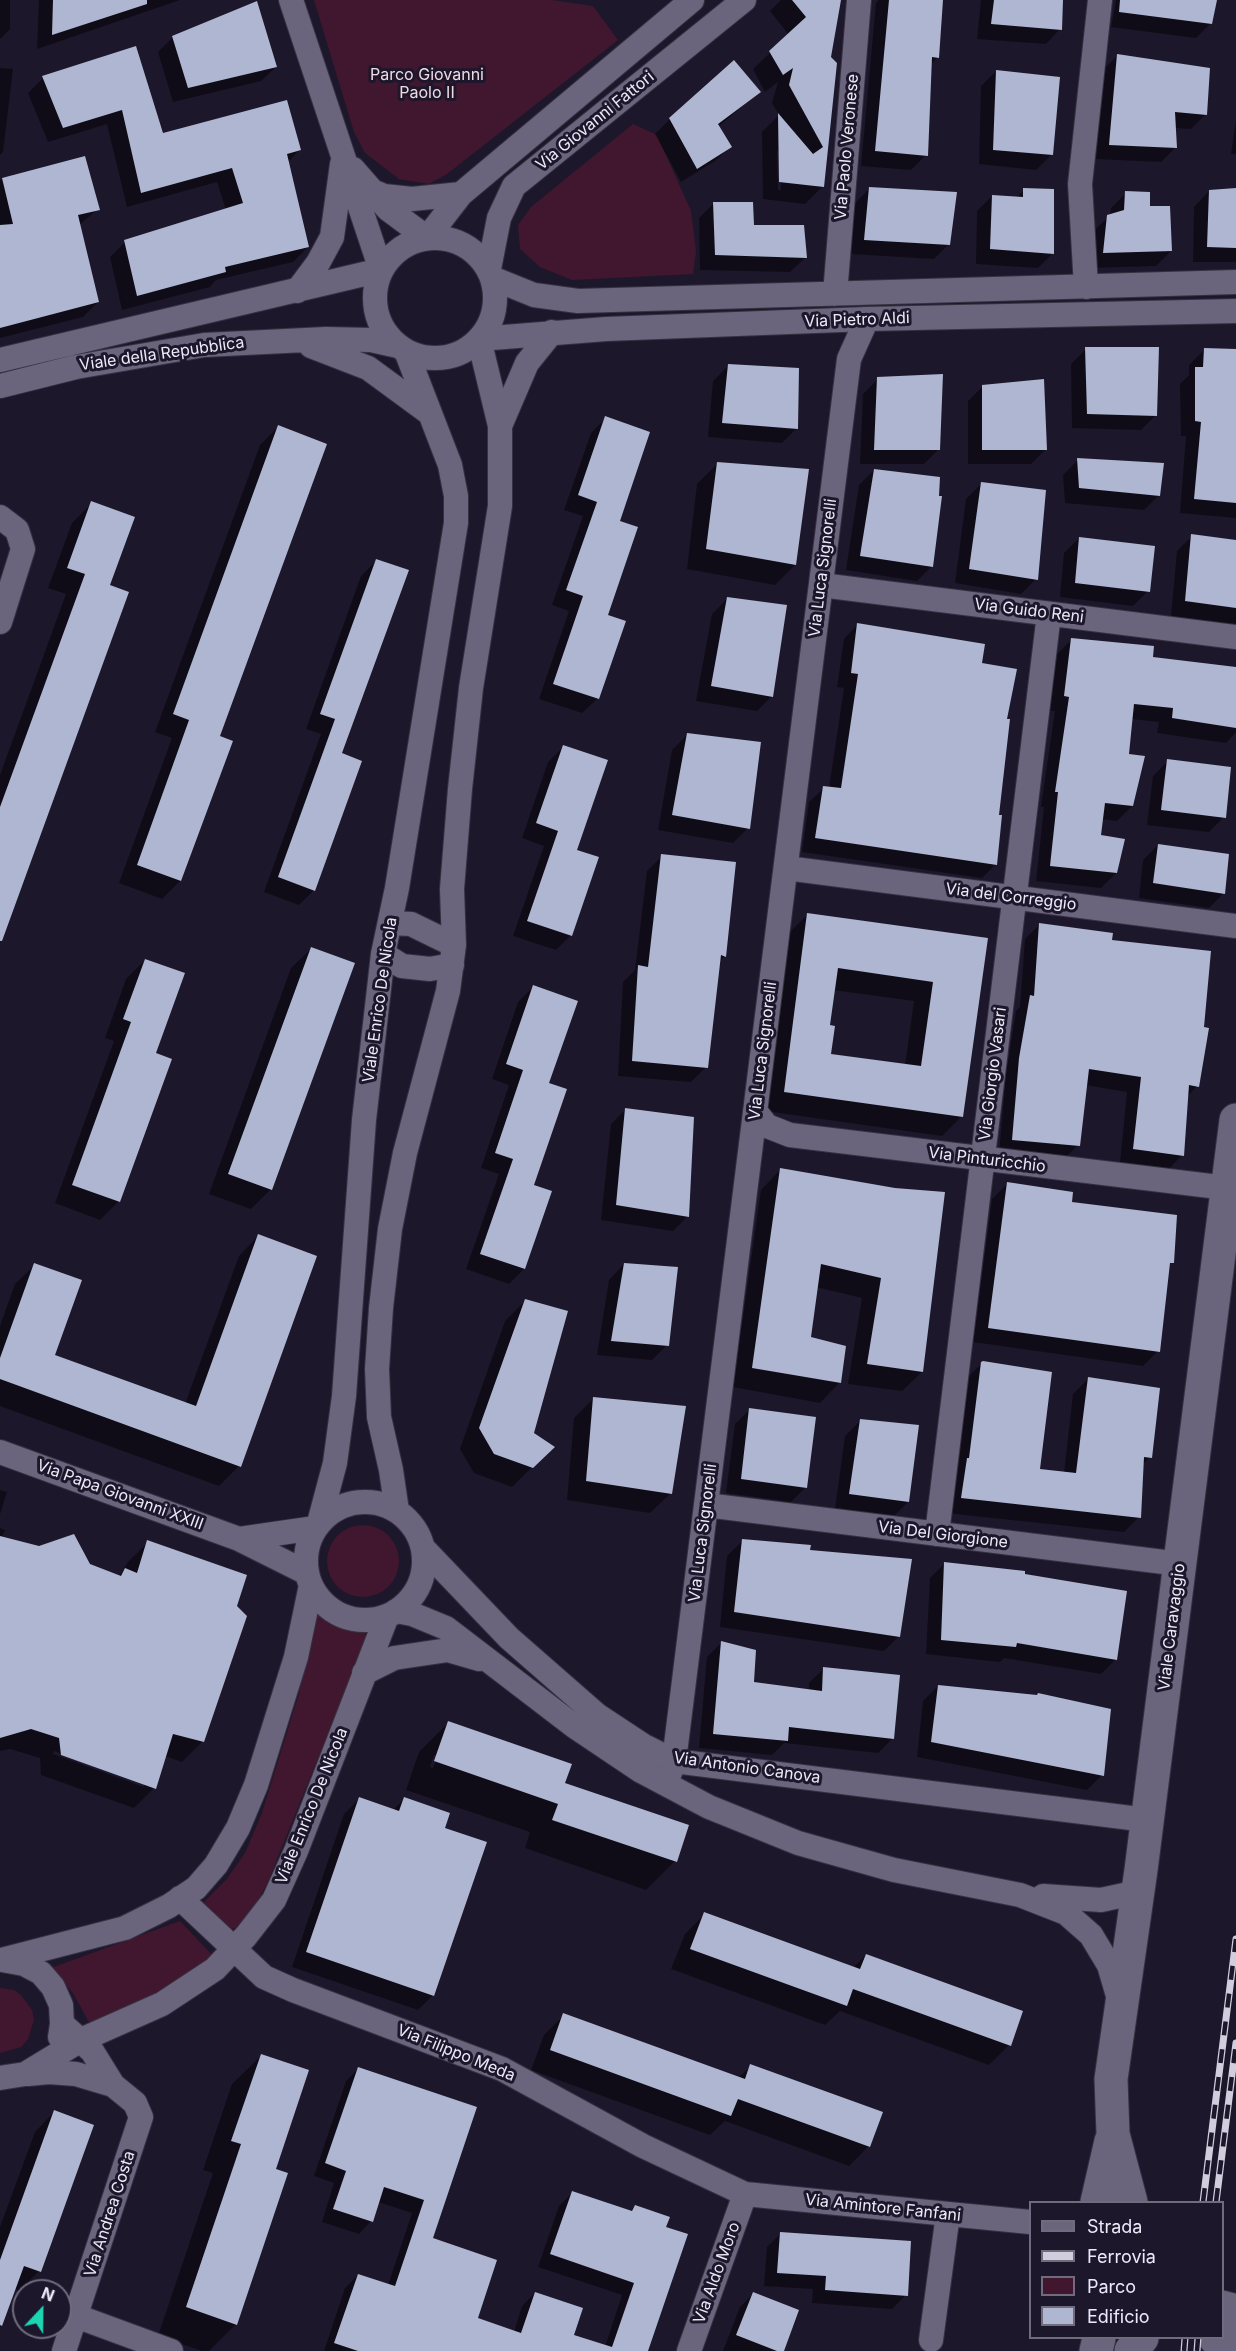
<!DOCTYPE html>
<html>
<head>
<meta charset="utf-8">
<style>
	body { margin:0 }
	#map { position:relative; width:1236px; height:2351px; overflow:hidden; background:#1d172b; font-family:Inter,sans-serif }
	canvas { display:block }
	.legend { position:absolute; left:1029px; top:2201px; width:195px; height:138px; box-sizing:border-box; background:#1d172b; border:2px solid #706b7d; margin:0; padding:8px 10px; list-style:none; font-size:18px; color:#ede9f8 }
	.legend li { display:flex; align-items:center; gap:12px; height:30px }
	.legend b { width:30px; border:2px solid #706b7d }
	.north { position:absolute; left:12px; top:2279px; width:60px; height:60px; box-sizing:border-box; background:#1d172b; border:2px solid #706b7d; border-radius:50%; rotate:22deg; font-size:16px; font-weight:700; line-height:24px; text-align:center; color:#ede9f8 }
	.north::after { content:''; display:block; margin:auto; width:21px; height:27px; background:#1cd5b1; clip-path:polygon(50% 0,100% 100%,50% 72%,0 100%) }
</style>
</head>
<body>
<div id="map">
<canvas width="1236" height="2351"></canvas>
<ul class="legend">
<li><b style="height:8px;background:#6b647d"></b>Strada</li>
<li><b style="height:8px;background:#d2cddd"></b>Ferrovia</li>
<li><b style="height:16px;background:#41172f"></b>Parco</li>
<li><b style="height:16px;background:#aeb6d1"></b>Edificio</li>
</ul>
<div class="north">N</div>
</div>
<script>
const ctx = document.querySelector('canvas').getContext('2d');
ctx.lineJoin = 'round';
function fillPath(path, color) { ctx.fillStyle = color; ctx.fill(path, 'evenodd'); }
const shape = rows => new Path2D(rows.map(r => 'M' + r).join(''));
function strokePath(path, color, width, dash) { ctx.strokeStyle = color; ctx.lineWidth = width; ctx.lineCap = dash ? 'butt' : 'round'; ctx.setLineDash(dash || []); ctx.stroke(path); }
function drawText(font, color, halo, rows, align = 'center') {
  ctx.font = font + ' Inter,sans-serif'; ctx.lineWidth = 6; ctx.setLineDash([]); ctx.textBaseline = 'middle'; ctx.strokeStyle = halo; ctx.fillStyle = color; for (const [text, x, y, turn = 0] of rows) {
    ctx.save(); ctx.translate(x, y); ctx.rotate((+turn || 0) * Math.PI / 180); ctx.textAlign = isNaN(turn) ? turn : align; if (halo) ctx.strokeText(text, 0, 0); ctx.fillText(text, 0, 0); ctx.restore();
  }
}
fillPath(shape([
	[314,0,552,0,593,6,618,40,447,174,429,184,399,179,365,153,354,132],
	[633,124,657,135,691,211,696,251,693,274,572,280,540,267,520,249,518,225,531,207],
	'327 1561a36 36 0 1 1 72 0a36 36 0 1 1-72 0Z',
	[314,1612,332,1622,365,1631,366,1639,269,1879,256,1905,236,1928,229,1929,201,1905,226,1880,245,1853,262,1813,298,1697],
	[180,1921,212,1955,171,1988,90,2024,73,1993,51,1968],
	[0,1988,14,1990,21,1995,32,2010,34,2020,28,2039,21,2047,0,2053]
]), '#41172f');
fillPath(shape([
	[0,0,10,0,10,29,0,39],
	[39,0,180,0,37,49],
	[781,0,840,0,829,58,822,187,805,204,763,199,762,132,779,115,772,103,778,82,765,92,753,69,789,35,770,11],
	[777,150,780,153,781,190,778,190],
	[879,0,942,0,938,57,930,65,926,155,911,170,861,166,876,3],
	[981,0,1061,0,1060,29,1046,44,977,39],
	[1116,0,1215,0,1211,23,1196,38,1111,27],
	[173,37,276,67,261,81,173,102,158,52],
	[135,48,162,135,299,150,288,162,308,247,293,262,216,280,210,287,122,310,110,257,125,242,226,210,217,182,127,207,107,124,48,142,28,93,43,78],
	[1118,55,1206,114,1191,129,1175,128,1176,147,1161,162,1095,159,1103,70],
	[0,68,13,69,3,152,0,155],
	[996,71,1051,155,1036,170,979,164,981,86],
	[759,92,718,127,730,147,715,161,681,182,655,134,670,119],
	[1236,120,1236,154,1231,154],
	[84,158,98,209,79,225,98,302,83,317,0,338,0,180],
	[870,188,949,244,934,259,850,254,855,203],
	[1024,190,1053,253,1038,268,976,264,977,211,992,196,1016,198],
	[1236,190,1236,262,1193,262,1194,207,1209,191],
	[1126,193,1149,208,1171,251,1156,266,1089,268,1092,232,1110,216,1111,208],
	[714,203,752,226,805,258,790,272,700,270,699,218],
	[1086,349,1156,415,1141,430,1072,428,1071,364],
	[1204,350,1236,350,1236,518,1180,513,1186,436,1181,436,1180,384,1189,375,1189,365],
	[728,366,797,428,782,443,708,437,713,381],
	[878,379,939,449,924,464,860,464,863,394],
	[983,386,1046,449,1031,464,968,464,968,401],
	[606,418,618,522,606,616,624,622,597,699,582,713,539,699,569,611,552,605,583,516,564,510,591,433],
	[278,427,218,737,180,881,162,899,119,883,172,738,155,732,260,445],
	[1078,460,1159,495,1144,510,1065,503,1063,475],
	[717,464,795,565,775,585,687,569,697,484],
	[874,470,932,566,917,581,846,570,859,485],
	[981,484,1036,579,1021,594,955,583,966,499],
	[92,503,108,586,127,593,0,943,0,775,66,594,48,588,72,523],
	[1192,536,1236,541,1236,625,1171,616,1177,551],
	[1079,538,1148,591,1133,606,1060,597,1064,553],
	[376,561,314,890,299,905,264,892,321,734,306,729,361,576],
	[727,599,772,696,757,711,696,701,712,614],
	[858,624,980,664,1005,720,996,864,982,878,802,852,809,802,824,788,829,788,844,688,837,687,844,639],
	[1072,639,1151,658,1236,668,1236,732,1226,743,1157,733,1159,722,1131,719,1127,756,1132,806,1117,821,1102,819,1099,836,1116,873,1101,888,1036,881,1044,807,1041,807,1055,711,1050,711,1057,654],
	[687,735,748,828,733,843,658,830,672,750],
	[563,747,576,851,571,935,556,950,513,936,544,846,522,838,548,762],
	[1168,761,1224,817,1209,832,1147,825,1153,776],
	[1158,845,1224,893,1209,908,1139,898,1143,860],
	[662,856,725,956,718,962,706,1067,691,1082,618,1076,623,982,635,970,647,871],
	[808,914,986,939,962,1116,942,1136,765,1111,788,934],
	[833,990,914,1001,905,1066,830,1055,829,1026],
	[1039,925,1110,941,1197,1086,1187,1097,1182,1155,1168,1170,1120,1163,1127,1092,1085,1085,1078,1145,1064,1159,999,1154,1006,1074,1016,1011,1020,1007,1025,939],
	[311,949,271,1189,251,1209,209,1194,291,968],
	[145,960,119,1201,100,1220,55,1203,114,1041,105,1038,126,979],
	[533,987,547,1084,524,1269,509,1284,466,1269,499,1174,481,1168,509,1085,492,1079,518,1002],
	[626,1109,688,1216,673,1231,601,1220,611,1124],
	[780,1170,895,1190,922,1372,902,1391,848,1384,862,1298,816,1287,810,1338,839,1383,820,1403,733,1387,761,1190],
	[1007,1184,1070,1204,1172,1262,1168,1266,1158,1351,1143,1366,973,1342,992,1199],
	[258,1236,239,1466,219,1486,0,1406,0,1326,15,1284,35,1265,53,1356,185,1404,239,1256],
	[624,1264,667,1345,652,1360,597,1355,609,1280],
	[525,1301,532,1434,552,1447,512,1487,474,1473,460,1449,505,1321],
	[981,1364,1038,1470,1064,1473,1073,1394,1088,1379,1150,1457,1142,1465,1139,1517,1124,1532,946,1513,966,1379],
	[594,1398,670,1494,650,1513,567,1500,574,1418],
	[750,1409,806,1487,791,1502,726,1493,735,1424],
	[860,1421,908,1502,893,1517,835,1509,845,1436],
	[0,1490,7,1492,0,1514],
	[0,1528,5,1530,1,1538,119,1576,128,1562,148,1542,245,1617,202,1742,182,1762,165,1756,154,1788,134,1808,41,1775,40,1758,10,1749,0,1751],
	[54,1751,144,1784,144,1787,53,1754],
	[742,1541,809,1551,899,1636,884,1651,720,1627,727,1556],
	[945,1563,1116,1659,1101,1674,1004,1658,1000,1662,926,1654,930,1578],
	[722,1642,753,1684,809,1691,809,1683,824,1668,893,1738,878,1753,784,1743,772,1755,699,1748,707,1657],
	[938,1686,1036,1696,1102,1775,1087,1790,917,1757,923,1701],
	[448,1723,675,1861,646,1890,525,1848,530,1832,406,1790,419,1752],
	[434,1755,438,1755,433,1768,430,1767],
	[405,1798,443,1829,433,1995,418,2010,292,1967,344,1814,359,1799,393,1810],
	[705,1914,853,1968,866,1955,1021,2012,1009,2045,989,2065,840,2011,825,2025,671,1969,685,1934],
	[564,2015,738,2078,751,2066,869,2146,849,2166,725,2121,710,2135,531,2070,544,2035],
	[261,2056,274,2170,236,2324,209,2351,202,2351,158,2336,213,2173,203,2170,232,2084],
	[358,2069,476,2108,432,2239,476,2319,514,2332,522,2306,535,2293,572,2336,605,2347,622,2295,538,2267,559,2206,572,2193,629,2212,635,2206,664,2228,647,2351,324,2351,345,2288,358,2275,388,2285,412,2213,378,2202,371,2221,359,2234,322,2222,334,2183,314,2176,346,2081],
	[54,2112,39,2271,19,2291,14,2289,0,2328,0,2227,35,2132],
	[781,2233,906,2295,892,2309,812,2303,813,2289,764,2286,767,2247],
	[753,2294,782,2351,723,2351,740,2307]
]), '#0007');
fillPath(shape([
	[53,0,147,0,147,4,52,35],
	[792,0,841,0,831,57,837,63,824,187,779,182,778,113,813,154,823,147,789,85,793,68,783,75,769,51,806,17],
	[889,0,943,0,939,58,932,57,928,156,875,151],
	[994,0,1063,0,1062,30,991,24],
	[1120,0,1217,0,1212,24,1119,12],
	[257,1,277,67,188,88,172,36],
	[136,46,163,133,287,100,301,150,287,154,309,247,225,267,226,272,137,296,124,240,243,203,232,168,141,193,122,110,63,128,42,76],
	[1117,54,1210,68,1207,115,1175,112,1177,148,1109,145],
	[734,60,761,92,718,124,732,147,697,169,669,118],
	[996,70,1060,77,1053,155,993,150],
	[85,156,100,210,78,215,99,302,0,328,0,225,13,224,2,178],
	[869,187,957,192,950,245,864,240],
	[1023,188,1054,189,1054,254,990,249,992,195,1023,197],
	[1236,188,1236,248,1207,247,1209,190],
	[1125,191,1150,192,1150,206,1170,206,1172,251,1103,253,1107,215,1124,210],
	[713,202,753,202,754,225,804,225,807,258,715,255],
	[1085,347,1159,347,1157,416,1087,414],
	[1204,348,1236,349,1236,503,1194,499,1201,422,1195,421,1195,367,1203,367],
	[728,364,799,368,798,429,722,423],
	[943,374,940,450,874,450,877,377],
	[1044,379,1047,450,982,450,982,385],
	[605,416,650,432,620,521,638,527,608,615,626,621,599,699,553,684,583,596,566,590,597,502,578,495],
	[278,425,327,444,220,736,233,741,181,881,137,865,189,720,173,714],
	[1077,458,1164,463,1160,496,1079,488],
	[717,462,809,469,796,565,706,549],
	[874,469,940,477,939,496,942,496,933,567,860,556],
	[981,482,1046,490,1038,580,969,569],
	[91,501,135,517,110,585,129,592,2,941,0,941,0,807,85,574,67,568],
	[1191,534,1236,540,1236,608,1185,601],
	[1079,537,1155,546,1150,592,1075,583],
	[376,559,409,570,342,753,362,761,315,891,278,877,335,719,320,714],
	[727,597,787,605,773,697,711,686],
	[857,623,985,644,982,663,1017,669,1007,719,1010,719,999,815,1002,815,997,865,815,838,823,786,841,788,858,674,851,673],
	[1071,638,1154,646,1153,657,1236,667,1236,728,1172,718,1173,708,1134,704,1129,754,1145,756,1133,806,1105,803,1101,835,1125,839,1117,873,1050,866,1058,792,1055,792,1069,697,1064,696],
	[687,733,761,742,750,829,672,815],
	[563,745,608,760,577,850,599,857,572,936,527,921,558,831,536,823],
	[1167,759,1231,767,1226,818,1161,810],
	[1158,844,1229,854,1225,894,1153,883],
	[661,854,736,862,726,957,721,955,708,1068,632,1061,638,965,648,967],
	[807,913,988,938,963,1117,784,1092],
	[838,968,933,982,921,1066,831,1054,835,1026,830,1025],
	[1039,923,1113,933,1112,940,1211,951,1204,1027,1209,1028,1199,1087,1189,1085,1184,1156,1133,1149,1141,1077,1089,1069,1080,1146,1012,1140,1019,1058,1030,995,1034,996],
	[311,947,355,963,272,1190,228,1174],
	[145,959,185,973,156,1053,172,1059,120,1202,72,1185,131,1022,123,1019],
	[533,985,578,1001,549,1083,567,1089,534,1185,552,1191,525,1269,480,1254,513,1159,495,1153,523,1070,506,1064],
	[625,1108,694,1117,689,1217,616,1205],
	[780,1168,895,1188,945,1192,923,1372,867,1364,881,1278,821,1264,811,1337,846,1346,841,1383,752,1368],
	[1007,1182,1073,1192,1072,1202,1177,1215,1174,1263,1170,1263,1160,1352,988,1328],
	[258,1234,317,1256,241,1467,0,1379,0,1358,34,1263,82,1280,55,1355,196,1406],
	[624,1263,678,1267,669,1346,611,1341],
	[525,1299,568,1311,534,1433,555,1447,533,1468,494,1454,479,1428],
	[983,1361,1052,1372,1040,1469,1076,1473,1088,1377,1160,1388,1152,1458,1144,1457,1141,1518,961,1498,967,1458,969,1458,981,1362],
	[593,1397,686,1406,672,1494,586,1481],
	[749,1408,816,1417,807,1488,741,1479],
	[860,1419,919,1425,909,1502,849,1494],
	[74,1534,90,1564,121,1576,125,1568,137,1573,147,1540,247,1575,237,1606,247,1616,204,1742,173,1734,156,1789,61,1755,59,1738,31,1729,0,1738,0,1536,39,1546],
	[742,1539,811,1545,810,1550,912,1559,900,1637,734,1612],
	[944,1562,1025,1571,1025,1574,1127,1591,1117,1660,1017,1643,1016,1647,941,1640],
	[721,1641,756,1650,754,1682,822,1691,823,1667,900,1675,894,1739,789,1727,788,1741,713,1734],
	[938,1685,1037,1695,1038,1693,1111,1709,1104,1776,931,1742],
	[448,1721,572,1764,565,1783,689,1825,677,1862,552,1820,558,1804,434,1761],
	[359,1797,399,1811,404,1797,450,1813,445,1828,487,1842,434,1996,306,1952],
	[704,1912,860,1969,866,1954,1023,2011,1011,2046,853,1989,847,2006,690,1949],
	[563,2013,745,2079,750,2064,883,2112,870,2147,738,2099,731,2116,550,2050],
	[261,2054,309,2070,276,2169,288,2173,237,2325,186,2307,241,2144,231,2141],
	[358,2067,477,2107,433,2238,497,2260,478,2318,521,2333,535,2292,583,2308,574,2335,612,2347,634,2283,550,2254,572,2191,632,2211,635,2205,670,2217,666,2227,688,2234,648,2351,358,2351,334,2343,358,2274,395,2286,424,2200,384,2187,373,2222,333,2209,346,2171,325,2163],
	[54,2110,94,2125,41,2272,24,2266,2,2326,0,2325,0,2260],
	[780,2232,911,2241,908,2296,825,2290,826,2276,777,2273],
	[753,2292,799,2310,784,2351,777,2351,736,2335]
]), '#aeb6d1');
const street = shape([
	[353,169,388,209,427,238,461,194,692,0],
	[370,190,384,196,412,199,461,194],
	'375 298a60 60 0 1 1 120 0a60 60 0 1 1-120 0Z',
	[489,269,499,218,514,186,744,0],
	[492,278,534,295,578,301,1236,282],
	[1086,287,1080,184,1100,0],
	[297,291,318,263,332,237,342,164],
	[835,294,859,0],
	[479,339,606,329,867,319,1236,311],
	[311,346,368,368,428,412],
	[0,360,381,270,291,0],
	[0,386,76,367,204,345,326,339,371,340,398,346],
	[500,426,527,363,552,332],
	[0,517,17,530,23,549,0,622],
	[821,585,1236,637],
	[786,868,1236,926],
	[390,923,411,924,454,945],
	[383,954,402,966,430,969,452,965],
	[755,1111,767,1126,790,1135,1227,1188],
	[0,1452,239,1539,307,1573],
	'306 1561a59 59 0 1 1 118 0a59 59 0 1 1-118 0Z',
	[706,1505,1180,1564],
	[397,1511,391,1470,379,1417,377,1369,381,1308,390,1229,405,1153,448,991,454,945,452,889,460,789,471,688,500,506,500,426,479,339],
	[319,1523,335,1463,344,1396,364,1120,383,954,397,888,456,523,456,496,450,465,406,351],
	[937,1534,1049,614],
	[239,1539,315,1528],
	[423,1548,509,1638,597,1715,644,1746,674,1761,1147,1820],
	[396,1611,412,1614,446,1628,574,1726,641,1771,709,1807,798,1843,894,1870,1020,1895,1066,1913,1091,1935,1109,1965,1119,1999],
	[364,1673,394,1658,448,1650,479,1659],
	[666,1784,674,1761,849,359,867,319],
	[1043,1896,1101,1900,1138,1892],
	[180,1898,264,1977,293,1990,502,2069,643,2146,745,2194,1030,2222],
	[5,1959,125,1928,169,1906,196,1888,216,1865,238,1828,256,1785,296,1657,311,1585],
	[2,1960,24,1964,41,1973,53,1987,61,2005,62,2024,60,2037],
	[62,2024,92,2051,113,2085,135,2103,141,2117,64,2351],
	[28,2074,49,2072,76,2074,113,2085],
	[0,2078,25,2074,81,2040,162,2004,215,1969,246,1936,274,1900,296,1851,387,1616],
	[76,2316,171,2351],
	[931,2340,948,2214],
	[689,2351,745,2194]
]);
const secondary = shape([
	[1097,2202,1111,2141],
	[1131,2202,1113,2134,1111,2079,1141,1870,1236,1120],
	[1222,2307,1236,2311],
	[1215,2338,1236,2344],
	[1096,2351,1099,2338],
	[1131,2351,1142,2338]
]);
strokePath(street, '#363141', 26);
strokePath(secondary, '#363141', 35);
strokePath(street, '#6b647d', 24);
strokePath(secondary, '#6b647d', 33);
const rail = shape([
	[1203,2202,1236,1939],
	[1216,2202,1236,2043],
	[1184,2351,1185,2338],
	[1197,2351,1198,2338]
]);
strokePath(rail, '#d2cddd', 7);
strokePath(rail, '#1d172b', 4.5, [14]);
drawText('16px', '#f1dae5', '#1d172b', [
	["Parco Giovanni",427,75],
	["Paolo II",427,93]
]);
drawText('16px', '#ede9f8', '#1d172b', [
	["Via Giovanni Fattori",595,121,-39],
	["Via Paolo Veronese",847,147,-85],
	["Via Pietro Aldi",857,320,-2],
	["Viale della Repubblica",162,354,-8],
	["Via Luca Signorelli",823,568,-83],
	["Via Guido Reni",1029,611,7],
	["Via del Correggio",1011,897,7],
	["Viale Enrico De Nicola",380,1000,-82],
	["Via Luca Signorelli",763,1051,-83],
	["Via Giorgio Vasari",993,1074,-83],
	["Via Pinturicchio",987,1160,7],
	["Via Papa Giovanni XXIII",120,1495,20],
	["Via Luca Signorelli",703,1533,-83],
	["Via Del Giorgione",943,1535,7],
	["Viale Caravaggio",1172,1627,-83],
	["Via Antonio Canova",747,1768,8],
	["Viale Enrico De Nicola",312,1806,-68],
	["Via Filippo Meda",456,2053,22],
	["Via Amintore Fanfani",883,2208,6],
	["Via Andrea Costa",110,2214,-72],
	["Via Aldo Moro",717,2273,-70]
]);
</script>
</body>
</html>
